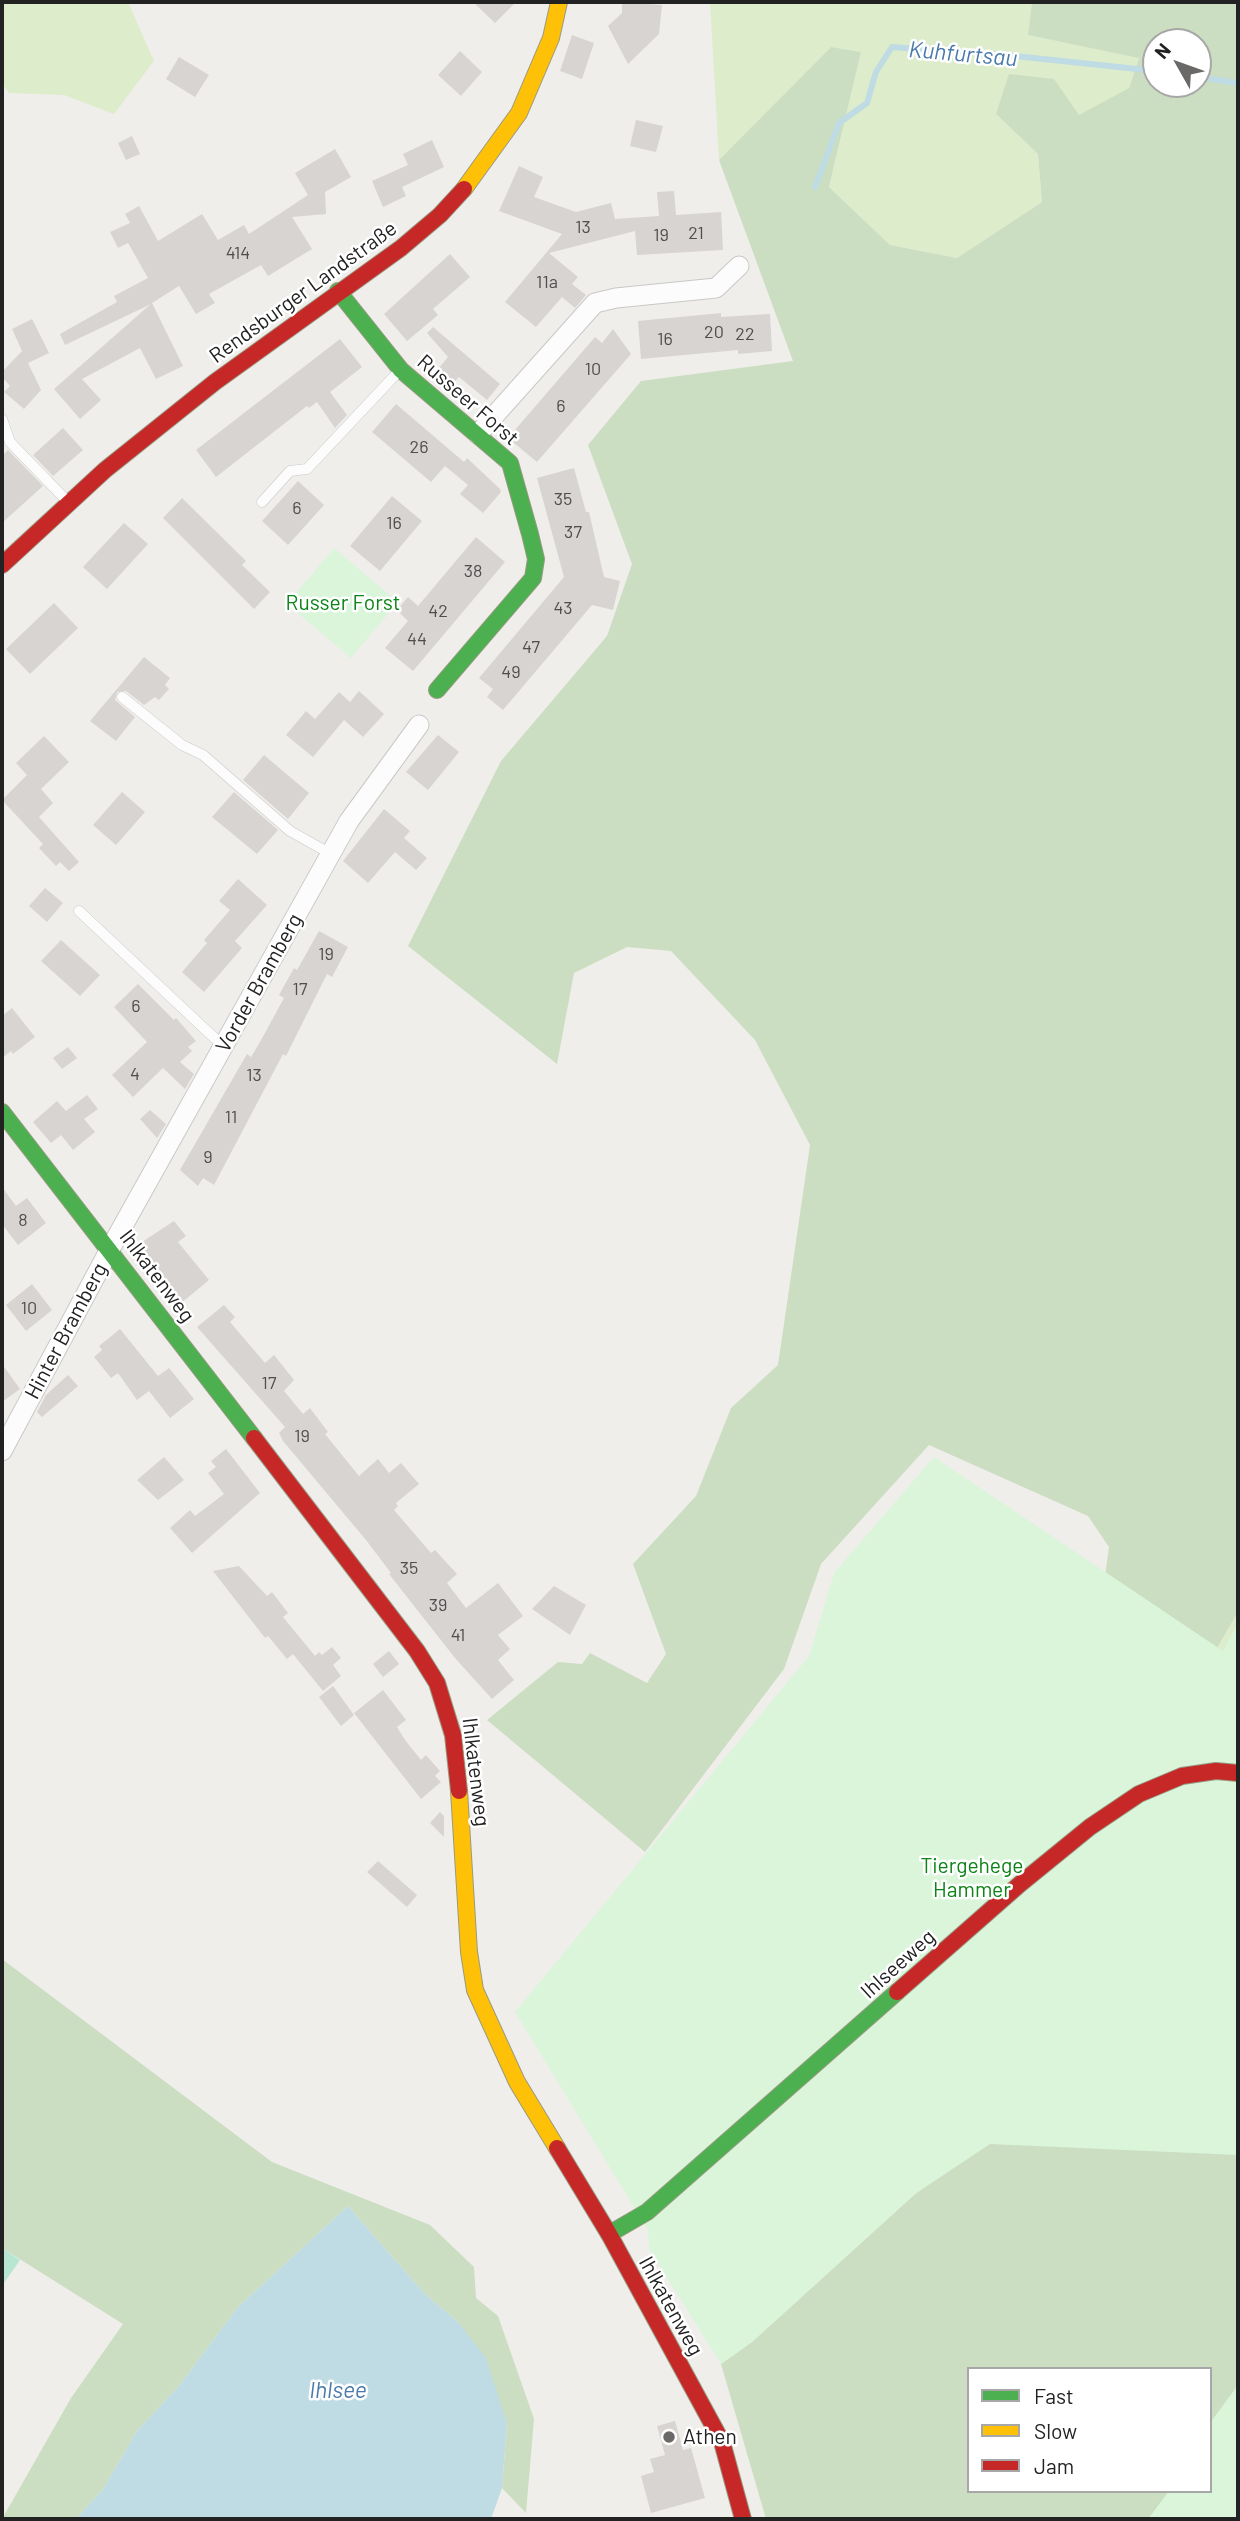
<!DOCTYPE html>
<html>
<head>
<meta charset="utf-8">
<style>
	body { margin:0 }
	#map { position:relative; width:1240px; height:2521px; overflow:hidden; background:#f0eeeb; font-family:Barlow,sans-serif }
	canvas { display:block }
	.frame { position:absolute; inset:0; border:4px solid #222; pointer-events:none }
	.legend { position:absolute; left:967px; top:2367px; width:245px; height:126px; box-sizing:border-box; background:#fff; border:2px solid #a7a7a7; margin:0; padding:9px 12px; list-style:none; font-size:21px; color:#222 }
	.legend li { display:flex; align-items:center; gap:14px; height:35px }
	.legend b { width:35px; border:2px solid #a7a7a7 }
	.north { position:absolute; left:1142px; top:28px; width:70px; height:70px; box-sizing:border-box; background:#fff; border:2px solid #a7a7a7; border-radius:50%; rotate:310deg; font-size:19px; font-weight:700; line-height:28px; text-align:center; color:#222 }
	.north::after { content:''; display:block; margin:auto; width:24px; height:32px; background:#6a6968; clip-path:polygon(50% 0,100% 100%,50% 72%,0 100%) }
</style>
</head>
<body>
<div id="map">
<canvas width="1240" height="2521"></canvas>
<div class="frame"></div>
<ul class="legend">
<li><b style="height:9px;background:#4caf50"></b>Fast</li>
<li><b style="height:9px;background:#ffc107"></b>Slow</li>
<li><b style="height:9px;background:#c62828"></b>Jam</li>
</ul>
<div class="north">N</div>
</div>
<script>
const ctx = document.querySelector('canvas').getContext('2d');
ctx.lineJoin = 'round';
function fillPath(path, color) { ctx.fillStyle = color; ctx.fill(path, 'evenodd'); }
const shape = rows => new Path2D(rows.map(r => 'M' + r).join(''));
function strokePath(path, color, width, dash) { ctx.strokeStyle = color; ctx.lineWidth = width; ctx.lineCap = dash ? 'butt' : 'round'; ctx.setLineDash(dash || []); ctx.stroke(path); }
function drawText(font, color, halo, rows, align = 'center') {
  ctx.font = font + ' Barlow,sans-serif'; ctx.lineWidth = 5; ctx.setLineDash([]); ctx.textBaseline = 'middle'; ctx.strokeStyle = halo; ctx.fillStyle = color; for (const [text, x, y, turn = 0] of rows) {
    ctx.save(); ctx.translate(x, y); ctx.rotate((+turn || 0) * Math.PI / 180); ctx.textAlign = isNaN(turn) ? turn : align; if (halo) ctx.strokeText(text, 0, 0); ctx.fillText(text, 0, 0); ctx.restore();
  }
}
fillPath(shape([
	[2,2,128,2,154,61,114,114,64,95,9,93,2,83],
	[710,2,1032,2,1028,35,1139,57,1129,88,1079,116,996,114,1038,154,1042,202,957,258,890,245,829,187,861,52,831,47,719,160],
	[1238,1612,1238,1725,1217,1648]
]), '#ddeccb');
fillPath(shape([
	[1032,2,1238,2,1238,1612,1217,1648,1104,1584,1109,1547,1088,1516,929,1445,821,1564,784,1669,645,1852,487,1720,558,1662,582,1664,590,1653,647,1683,666,1654,633,1564,696,1496,731,1408,778,1365,810,1145,755,1040,671,951,627,947,574,973,557,1064,408,946,501,761,607,636,632,564,588,445,641,381,793,361,719,160,831,47,861,52,829,187,890,245,957,258,1042,202,1038,154,996,114,1009,74,1054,79,1079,115,1129,88,1139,58,1028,35],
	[1156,42,1198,42,1198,84,1156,84],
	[1238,1938,1238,2519,766,2519,721,2364,752,2342,915,2194],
	[969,2369,1210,2369,1210,2491,969,2491],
	[2,1959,272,2162,430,2225,474,2267,476,2298,498,2316,534,2419,526,2513,502,2488,507,2423,458,2322,424,2293,348,2206,238,2307,178,2387,137,2431,103,2489,76,2519,2,2519,71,2398,123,2324,2,2248]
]), '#cbdec1');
fillPath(shape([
	[334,548,398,602,351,658,287,604],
	[934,1457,1223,1651,1238,1623,1238,2155,990,2144,915,2194,752,2342,721,2364,649,2249,648,2230,515,2012,809,1656,834,1573],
	[1238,2385,1238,2519,1148,2519,1169,2491,1210,2491,1210,2423]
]), '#daf5da');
fillPath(shape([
	[2,2248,20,2260,2,2286]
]), '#b7e6d2');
fillPath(shape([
	[348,2206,424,2293,458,2322,486,2358,507,2423,502,2488,491,2519,76,2519,103,2489,137,2431,178,2387,238,2307]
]), '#bfdbe3');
strokePath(shape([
	[1198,77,1238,83],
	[815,187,839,123,867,103,876,72,892,47,1015,56,1156,71]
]), '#bfdbe3', 6);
fillPath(shape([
	[473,2,516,2,495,23],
	[622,2,662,5,659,34,628,64,608,26,622,13],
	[572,35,594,43,582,79,560,71],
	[460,51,482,72,461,96,438,75],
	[179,57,209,75,195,97,166,79],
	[636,120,663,126,656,152,630,146],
	[132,136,140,154,126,160,118,143],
	[432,140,444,167,402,187,406,196,383,207,372,181,408,165,403,154],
	[335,149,351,177,325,192,326,214,292,217,312,249,268,276,261,265,209,294,215,303,196,314,179,286,149,305,65,345,60,334,117,302,114,296,148,278,128,243,118,248,110,232,130,223,125,214,139,206,158,241,202,214,218,240,244,225,249,234,308,195,295,173],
	[519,166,543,177,534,197,576,212,611,203,615,219,659,216,657,192,674,191,676,215,721,212,723,250,637,255,635,231,549,253,578,277,572,284,586,295,575,308,562,297,536,327,505,302,562,234,499,211],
	[450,254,470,277,433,309,438,315,407,341,384,314],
	[152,303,183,366,156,379,140,348,82,379,101,400,80,419,54,389],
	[721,313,721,317,770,314,772,351,738,354,738,350,641,359,638,321],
	[32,319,49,353,28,363,41,390,24,409,4,392,10,386,2,377,2,372,22,351,12,329],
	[433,327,500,384,487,400,459,377,449,388,433,375,448,357,427,333],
	[613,329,631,354,537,462,508,438,595,337,602,343],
	[340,339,362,367,330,392,347,415,335,428,317,402,309,408,307,406,216,477,196,450],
	[396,404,464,462,467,458,500,489,501,492,483,513,460,494,468,485,445,466,431,482,372,432],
	[63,428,83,450,53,476,33,455],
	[8,450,43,486,2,523,2,456],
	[574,468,586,512,589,512,604,577,620,581,613,610,592,605,503,710,487,697,493,689,479,678,564,577,537,478],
	[298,481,324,505,288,545,262,521],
	[392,496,422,521,380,571,350,546],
	[182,498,246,561,242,565,270,592,254,609,163,518],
	[124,523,148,544,107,589,83,567],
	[476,537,505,562,413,671,385,648,408,621,397,610,408,597,418,606],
	[54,603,78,628,30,674,6,649],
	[144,657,170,678,165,685,169,689,159,700,155,697,144,705,126,691,117,692,115,700,135,717,116,741,90,721],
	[359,691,384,714,363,737,344,720,313,757,286,735,306,711,315,719,339,692,350,702],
	[438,735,459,752,428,790,406,772],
	[44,736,69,762,41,789,53,803,39,817,79,862,69,871,60,862,56,866,39,848,43,844,2,800,27,775,16,763],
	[264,755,309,793,288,819,243,780],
	[122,792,145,812,116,845,93,825],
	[234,792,278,830,257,854,212,817],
	[384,809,410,831,404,838,427,858,416,870,395,852,368,883,343,861],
	[238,879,267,905,235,941,242,948,204,992,182,972,207,943,204,940,230,910,219,901],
	[45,888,63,903,47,922,29,906],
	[319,931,348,947,332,977,327,974,286,1056,283,1054,214,1185,203,1178,198,1186,180,1170,247,1054,251,1057,260,1042,284,998,279,995,294,968,297,970],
	[61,940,100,975,80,996,41,961],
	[138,984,174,1020,176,1018,196,1041,188,1047,192,1051,180,1062,194,1074,185,1089,163,1068,133,1097,112,1075,147,1042,114,1007],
	[12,1008,35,1037,13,1054,11,1051,2,1058,2,1016],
	[68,1047,77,1058,62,1069,53,1058],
	[87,1095,98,1109,84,1119,95,1132,73,1150,61,1135,51,1143,33,1122,57,1101,66,1111],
	[150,1110,166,1124,157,1138,140,1119],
	[2,1187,16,1206,27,1198,46,1223,18,1245,2,1224],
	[174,1221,186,1236,178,1242,209,1280,180,1304,138,1250,142,1248,139,1244],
	[32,1284,52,1310,26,1331,6,1305],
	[224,1305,235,1317,230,1322,265,1363,274,1355,294,1380,284,1391,303,1414,310,1408,328,1432,325,1434,359,1476,378,1459,389,1473,401,1463,419,1484,396,1503,398,1506,394,1510,431,1553,435,1550,457,1574,447,1583,466,1608,498,1583,523,1616,498,1635,510,1649,498,1660,514,1680,492,1699,455,1658,389,1574,391,1573,366,1540,283,1441,279,1433,285,1427,197,1327],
	[120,1329,158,1376,169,1368,194,1399,170,1418,149,1391,137,1400,118,1373,111,1378,94,1357,102,1350,99,1346],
	[2,1364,20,1389,2,1402],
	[68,1375,78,1386,42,1417,37,1412,46,1395],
	[226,1449,260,1493,192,1553,170,1528,190,1510,195,1516,224,1494,208,1473,216,1467,211,1461],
	[164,1457,184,1480,158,1500,137,1480],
	[239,1566,267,1596,272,1592,288,1613,283,1617,315,1656,319,1652,322,1655,332,1647,341,1658,333,1665,341,1676,323,1691,293,1654,287,1659,268,1636,265,1638,213,1571],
	[554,1586,586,1605,570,1635,532,1609],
	[389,1651,399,1664,383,1677,373,1664],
	[333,1686,354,1715,341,1726,319,1697],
	[383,1690,406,1720,397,1727,405,1740,421,1760,426,1755,440,1771,435,1776,441,1782,421,1799,354,1713],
	[440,1812,444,1816,444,1837,430,1823],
	[378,1861,417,1895,407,1907,367,1872],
	[675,2421,683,2450,691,2448,705,2498,651,2513,641,2476,654,2472,650,2459,665,2455,657,2426]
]), '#d7d4d2');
const lane = shape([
	[2,419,10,442,69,503],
	[262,502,290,471,307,469,400,370],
	[122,697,182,745,203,755,290,831,331,854],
	[79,911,223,1046]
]);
const street = shape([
	[478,434,595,303,616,298,716,288,739,266],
	[2,1451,110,1249,349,821,419,725]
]);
const fast = shape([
	[338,291,401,370,510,463,530,534,536,559,533,578,437,690],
	[2,1112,254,1438],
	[609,2234,647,2212,897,1992]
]);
const slow = shape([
	[464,189,519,113,551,38,559,2],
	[459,1791,469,1952,475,1990,517,2082,557,2148]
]);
const jam = shape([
	[2,565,105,470,215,382,401,248,440,215,464,189],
	[254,1438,417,1651,437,1683,453,1735,459,1791],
	[897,1992,1020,1884,1090,1827,1139,1794,1182,1776,1216,1771,1238,1773],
	[557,2148,609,2234,722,2442,743,2519]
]);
strokePath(lane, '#c9c8c7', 11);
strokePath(street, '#c9c8c7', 21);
strokePath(fast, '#999a82', 18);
strokePath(slow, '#999a82', 18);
strokePath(jam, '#999a82', 18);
strokePath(lane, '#fdfcfc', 10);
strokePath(street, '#fdfcfc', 19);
strokePath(fast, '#4caf50', 16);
strokePath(slow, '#ffc107', 16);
strokePath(jam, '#c62828', 16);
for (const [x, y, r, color] of [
	[669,2437,7,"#6a6968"]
]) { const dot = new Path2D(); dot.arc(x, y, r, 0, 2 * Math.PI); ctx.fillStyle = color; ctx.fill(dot); strokePath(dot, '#fff', 2.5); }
drawText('18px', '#4f4e4e', null, [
	["13",583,227],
	["21",696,233],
	["19",661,235],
	["414",238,253],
	["11a",547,282],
	["20",714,332],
	["22",745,334],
	["16",665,339],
	["10",593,369],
	["6",561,406],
	["26",419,447],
	["35",563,499],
	["6",297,508],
	["16",394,523],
	["37",573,532],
	["38",473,571],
	["43",563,608],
	["42",438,611],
	["44",417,639],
	["47",531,647],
	["49",511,672],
	["19",326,954],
	["17",300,989],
	["6",136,1006],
	["4",135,1074],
	["13",254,1075],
	["11",231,1117],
	["9",208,1157],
	["8",23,1220],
	["10",29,1308],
	["17",269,1383],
	["19",302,1436],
	["35",409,1568],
	["39",438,1605],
	["41",458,1635]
]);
drawText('21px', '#222', '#fff', [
	["Rendsburger Landstraße",303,292,-36],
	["Russeer Forst",468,400,41],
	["Vorder Bramberg",259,983,-61],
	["Ihlkatenweg",157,1276,53],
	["Hinter Bramberg",66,1331,-62],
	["Ihlkatenweg",476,1772,83],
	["Ihlseeweg",898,1964,-42],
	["Ihlkatenweg",671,2306,61]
]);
drawText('21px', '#0c8416', '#fff', [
	["Russer Forst",343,603],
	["Tiergehege",972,1866],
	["Hammer",972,1890]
]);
drawText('21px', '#222', '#fff', [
	["Athen",683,2437]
], 'left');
drawText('italic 23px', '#4a7aab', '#fff', [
	["Kuhfurtsau",963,54,5],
	["Ihlsee",338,2390]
]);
</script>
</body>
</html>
